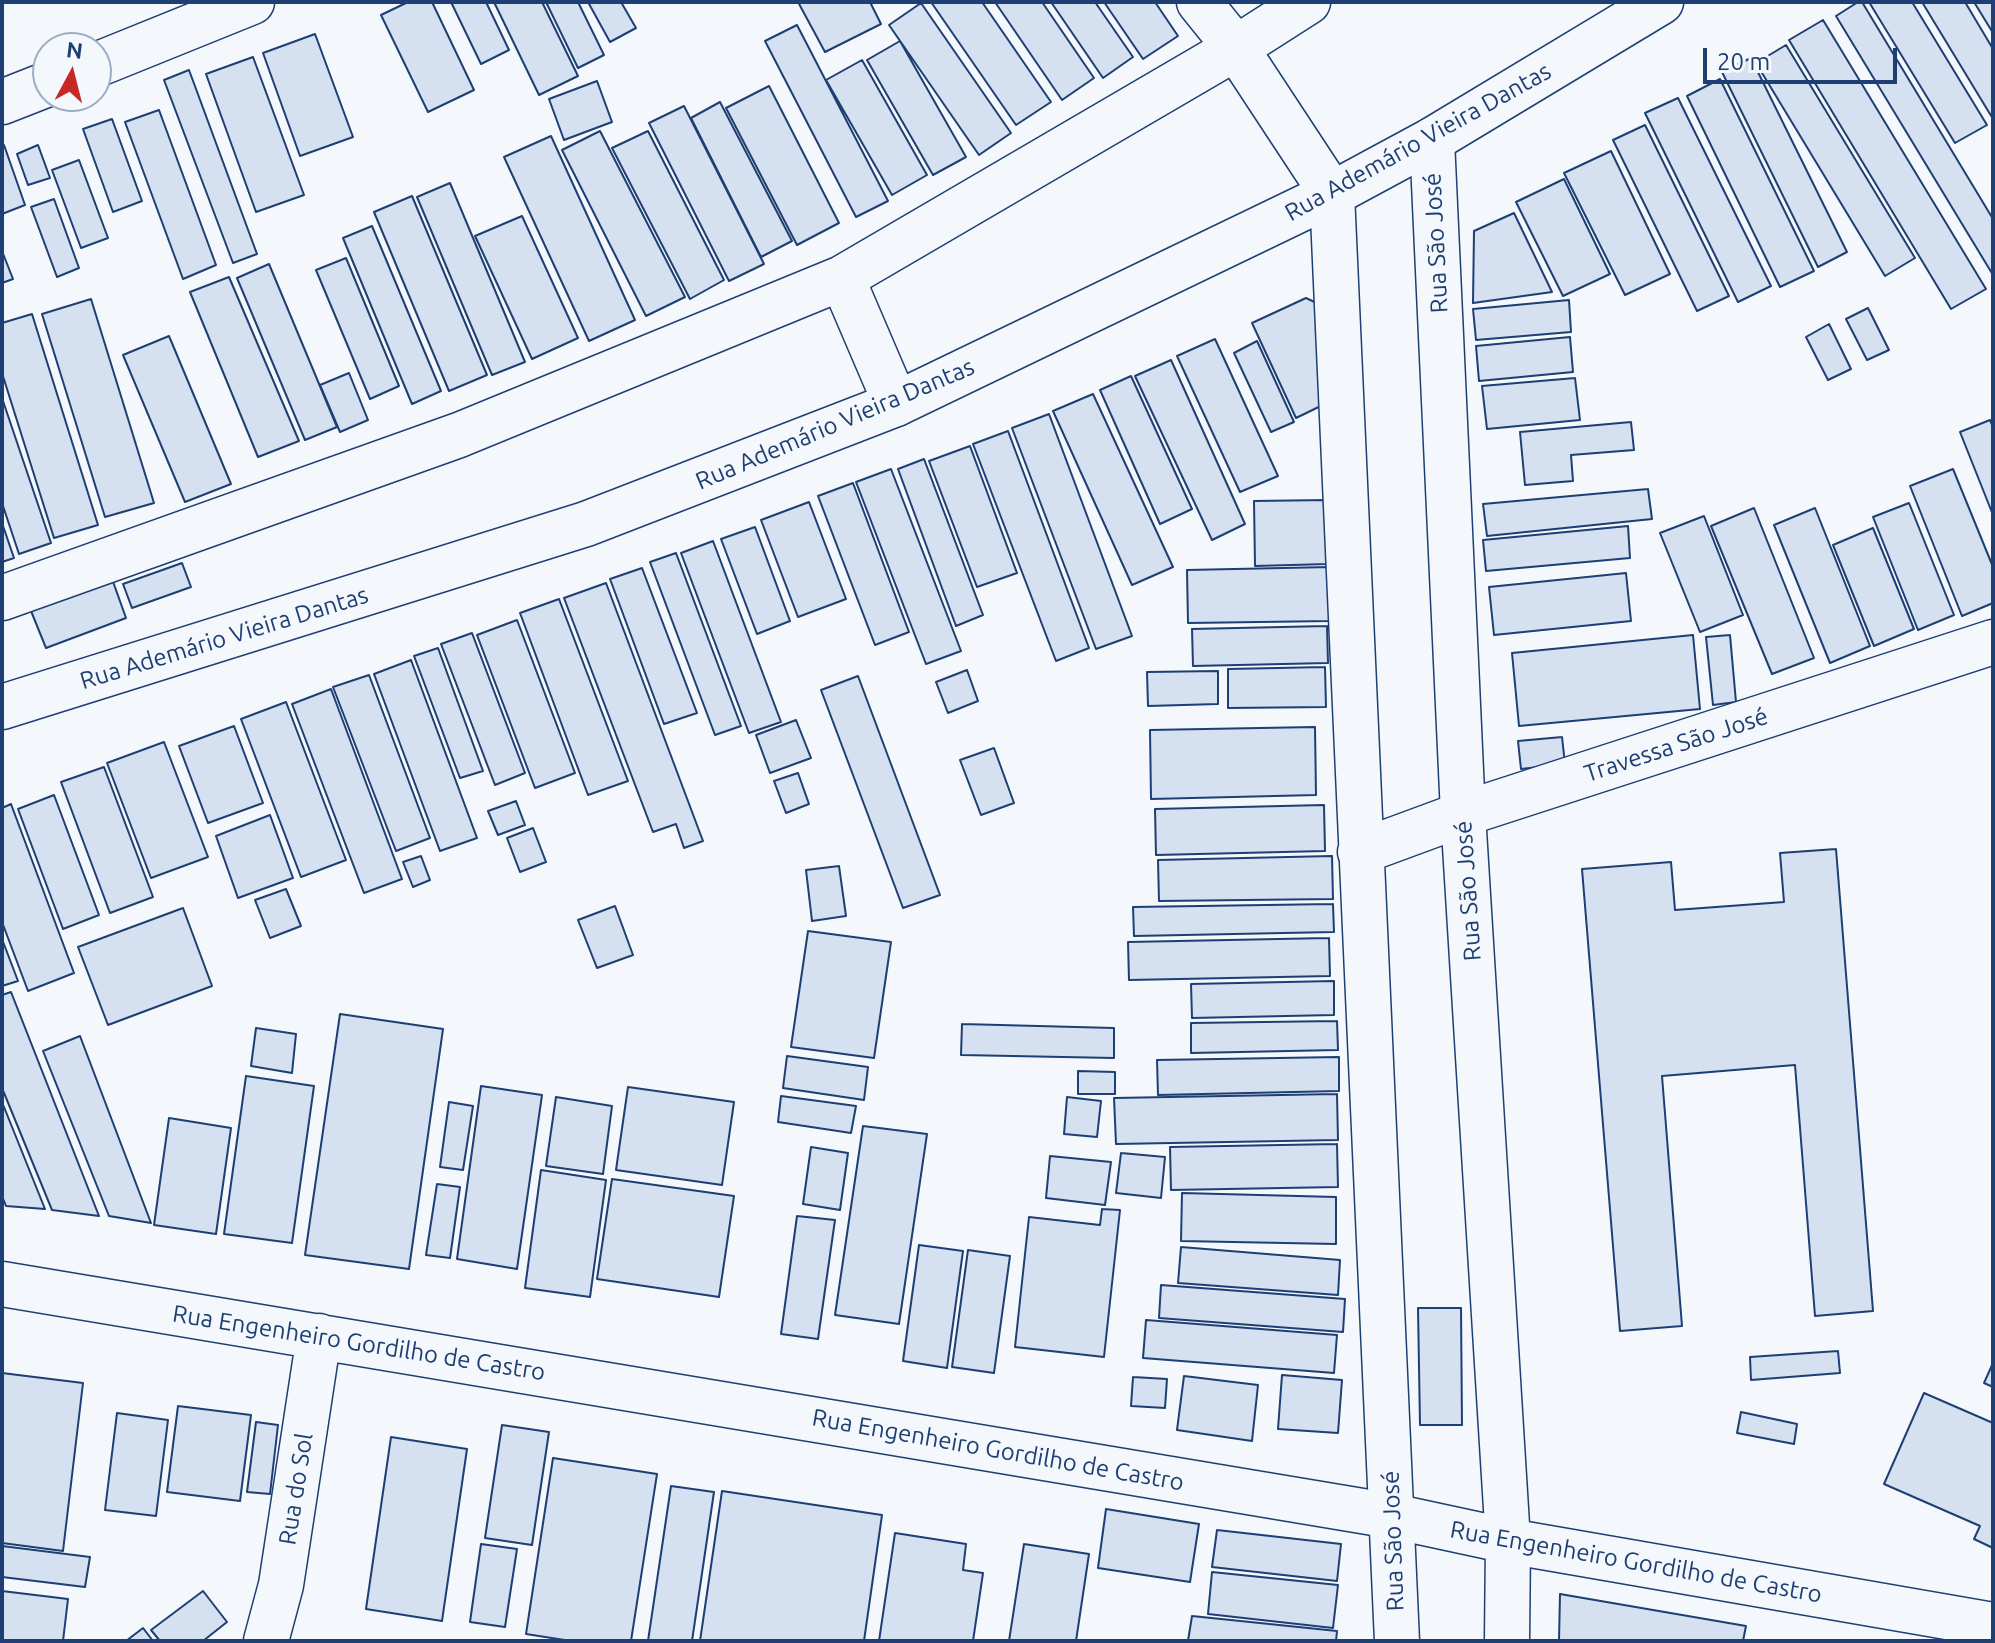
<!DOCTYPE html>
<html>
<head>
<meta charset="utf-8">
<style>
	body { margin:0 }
	#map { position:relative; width:1995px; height:1643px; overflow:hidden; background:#f4f7fb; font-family:Ubuntu,sans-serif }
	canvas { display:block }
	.frame { position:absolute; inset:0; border:4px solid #1d3f73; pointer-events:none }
	.north { position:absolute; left:32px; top:32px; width:80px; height:80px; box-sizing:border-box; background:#f4f7fb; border:2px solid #9eadc5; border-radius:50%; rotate:7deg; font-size:22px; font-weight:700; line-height:32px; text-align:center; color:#1d3f73 }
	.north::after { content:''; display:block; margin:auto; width:28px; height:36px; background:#c62828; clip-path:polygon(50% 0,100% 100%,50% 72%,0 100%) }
	.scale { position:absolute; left:1703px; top:48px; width:194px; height:36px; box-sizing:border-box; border:4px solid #1d3f73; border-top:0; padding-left:10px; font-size:24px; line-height:28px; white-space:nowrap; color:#1d3f73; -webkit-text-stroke:6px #f4f7fb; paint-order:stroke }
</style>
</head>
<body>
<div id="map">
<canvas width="1995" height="1643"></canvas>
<div class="frame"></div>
<div class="north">N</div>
<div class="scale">20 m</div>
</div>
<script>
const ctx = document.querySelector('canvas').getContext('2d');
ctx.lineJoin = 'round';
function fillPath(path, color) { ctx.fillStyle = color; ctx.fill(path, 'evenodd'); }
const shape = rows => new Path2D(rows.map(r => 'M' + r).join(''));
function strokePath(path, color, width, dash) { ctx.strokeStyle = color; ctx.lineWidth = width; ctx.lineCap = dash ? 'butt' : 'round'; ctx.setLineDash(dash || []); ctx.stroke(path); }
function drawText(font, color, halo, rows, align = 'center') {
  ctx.font = font + ' Ubuntu,sans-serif'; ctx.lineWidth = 6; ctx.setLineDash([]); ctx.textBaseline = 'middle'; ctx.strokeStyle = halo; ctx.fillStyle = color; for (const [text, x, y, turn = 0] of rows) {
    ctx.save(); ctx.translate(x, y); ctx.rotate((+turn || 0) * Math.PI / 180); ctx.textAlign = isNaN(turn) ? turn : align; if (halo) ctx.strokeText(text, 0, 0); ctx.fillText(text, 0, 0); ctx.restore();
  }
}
const building = shape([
	[408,2,432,2,474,90,428,112,381,15,408,2],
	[451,2,486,2,509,50,481,64,451,2],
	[494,2,542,2,578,76,539,95,494,2],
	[546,2,578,2,604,55,578,68,546,2],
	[588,2,621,2,636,28,610,42,588,2],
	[798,2,870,2,881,24,825,52,798,2],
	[931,2,982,2,1051,102,1016,125,931,2],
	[995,2,1042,2,1094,78,1062,100,995,2],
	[1051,2,1095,2,1133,57,1103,78,1051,2],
	[1104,2,1155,2,1178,36,1143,59,1104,2],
	[1858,2,1862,2,1993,219,1993,275,1836,16,1858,2],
	[1869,2,1912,2,1987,125,1955,143,1869,2],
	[1922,2,1965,2,1993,49,1993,119,1922,2],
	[1974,2,1993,2,1993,33,1974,2],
	[921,3,1011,133,979,155,889,25,921,3],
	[1823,20,1986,289,1951,309,1789,40,1823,20],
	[797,25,888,201,856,217,765,41,797,25],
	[315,34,353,137,300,156,263,53,315,34],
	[900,41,966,157,933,175,867,60,900,41],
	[1786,45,1915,258,1885,276,1756,63,1786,45],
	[253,57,304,195,256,212,206,74,253,57],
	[1751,58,1847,252,1818,267,1722,72,1751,58],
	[862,60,927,175,892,195,826,80,862,60],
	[189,70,257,254,233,263,164,80,189,70],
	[1720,79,1814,271,1780,287,1687,96,1720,79],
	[597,81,612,122,564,140,549,99,597,81],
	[769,86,839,223,797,245,726,108,769,86],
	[1678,98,1771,286,1738,302,1645,113,1678,98],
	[720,102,792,241,761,257,691,118,720,102],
	[684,106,764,264,729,281,649,123,684,106],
	[159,110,216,265,183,279,125,122,159,110],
	[112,119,142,201,113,212,83,129,112,119],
	[1645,125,1729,296,1697,311,1613,140,1645,125],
	[600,131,685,297,646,316,562,150,600,131],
	[648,131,724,280,690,299,612,148,648,131],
	[551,136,635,320,589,341,504,157,551,136],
	[4,145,25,205,2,214,2,146,4,145],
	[38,145,50,178,28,185,17,154,38,145],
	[1611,151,1670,274,1625,295,1564,173,1611,151],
	[79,160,108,238,81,248,52,170,79,160],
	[1564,179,1610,274,1563,296,1516,202,1564,179],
	[450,183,525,362,492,375,417,197,450,183],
	[412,196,487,375,449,391,374,212,412,196],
	[54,199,79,268,57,277,31,207,54,199],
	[1514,213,1552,292,1473,303,1474,231,1514,213],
	[522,216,578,338,532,359,475,236,522,216],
	[372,226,441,391,412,404,343,238,372,226],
	[2,251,13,279,2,283,2,251],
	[346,258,399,386,370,399,316,270,346,258],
	[269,264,337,427,305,440,237,278,269,264],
	[229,277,299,441,258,457,190,292,229,277],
	[1306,298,1323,306,1329,402,1296,418,1252,323,1306,298],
	[91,299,154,503,105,517,42,314,91,299],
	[1569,300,1571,332,1476,340,1473,309,1569,300],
	[1868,308,1889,350,1867,360,1846,319,1868,308],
	[32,314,98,525,54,538,2,373,2,323,32,314],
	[1829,324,1851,369,1828,380,1806,337,1829,324],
	[169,336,231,484,185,502,123,355,169,336],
	[1570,337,1573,372,1479,381,1476,346,1570,337],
	[1215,339,1278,476,1240,492,1177,356,1215,339],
	[1257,341,1294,422,1271,432,1234,353,1257,341],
	[1171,360,1245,524,1212,540,1135,376,1171,360],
	[349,373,368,420,340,432,320,385,349,373],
	[1131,376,1192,509,1160,524,1100,390,1131,376],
	[1575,378,1580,420,1487,429,1482,386,1575,378],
	[1093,394,1173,567,1132,585,1053,411,1093,394],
	[2,398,51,543,19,554,2,503,2,398],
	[1049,414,1132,636,1096,649,1012,428,1049,414],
	[1990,420,1993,427,1993,515,1960,432,1990,420],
	[1631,422,1634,450,1571,455,1573,481,1525,485,1520,432,1631,422],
	[1008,431,1089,648,1056,661,973,444,1008,431],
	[970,446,1017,573,977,587,929,461,970,446],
	[924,459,983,615,956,626,898,469,924,459],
	[891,469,961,651,926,664,856,482,891,469],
	[1953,469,1993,567,1993,603,1962,616,1910,486,1953,469],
	[853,483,909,632,875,645,818,496,853,483],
	[1648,489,1652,519,1487,536,1483,504,1648,489],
	[1328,500,1328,564,1255,566,1254,501,1328,500],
	[809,502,846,599,798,617,761,520,809,502],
	[1909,503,1954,615,1918,630,1873,517,1909,503],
	[1754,508,1814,658,1772,674,1711,526,1754,508],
	[1815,508,1870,646,1830,663,1774,525,1815,508],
	[1704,516,1743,615,1700,632,1660,533,1704,516],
	[2,523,14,558,2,562,2,523],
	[1628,526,1630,558,1486,571,1483,540,1628,526],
	[755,527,790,621,757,634,721,539,755,527],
	[1873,528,1914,629,1874,646,1833,545,1873,528],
	[713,541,781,722,749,733,681,553,713,541],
	[676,553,741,726,715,735,650,562,676,553],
	[182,563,191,587,132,608,123,584,182,563],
	[1330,567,1331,621,1188,623,1187,570,1330,567],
	[642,568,697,713,664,724,610,579,642,568],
	[1626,573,1631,621,1494,635,1489,587,1626,573],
	[111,576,126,618,46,648,29,606,111,576],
	[606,583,703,841,684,848,676,824,653,832,564,598,606,583],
	[559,599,628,781,588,795,520,613,559,599],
	[517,620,575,773,535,788,477,635,517,620],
	[1327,626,1328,663,1193,666,1192,629,1327,626],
	[472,633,525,773,495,785,441,644,472,633],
	[1693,635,1700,709,1519,726,1512,653,1693,635],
	[1730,635,1736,702,1713,705,1706,637,1730,635],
	[438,648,483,771,460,778,414,656,438,648],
	[411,660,477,838,440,851,374,674,411,660],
	[1325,667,1326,707,1228,708,1228,669,1325,667],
	[967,670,978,701,948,713,936,682,967,670],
	[1218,671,1218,704,1148,706,1147,672,1218,671],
	[369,675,430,838,396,851,333,687,369,675],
	[858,676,940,895,903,908,821,690,858,676],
	[331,689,402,879,364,893,292,704,331,689],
	[286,702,346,860,301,877,241,719,286,702],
	[796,720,811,758,770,773,756,735,796,720],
	[234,726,263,803,208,823,179,746,234,726],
	[1315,727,1316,795,1151,799,1150,730,1315,727],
	[1562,737,1565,764,1521,769,1518,741,1562,737],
	[164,742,208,857,151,878,107,763,164,742],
	[994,748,1014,803,981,815,960,760,994,748],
	[104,767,153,897,110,913,61,782,104,767],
	[798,773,809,804,786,813,774,781,798,773],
	[54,795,99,915,63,929,18,809,54,795],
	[516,801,525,825,498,835,488,811,516,801],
	[11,804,74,973,28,991,2,922,2,808,11,804],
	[1324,805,1325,851,1156,855,1155,809,1324,805],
	[270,815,293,878,238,898,216,836,270,815],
	[533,828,546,862,520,872,507,838,533,828],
	[1836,849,1873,1311,1815,1316,1795,1065,1662,1076,1682,1326,1620,1331,1582,869,1671,862,1675,910,1784,902,1780,853,1836,849],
	[421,856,430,880,413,887,403,862,421,856],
	[1332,856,1333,899,1159,901,1158,860,1332,856],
	[839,866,846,916,812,921,806,870,839,866],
	[286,889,301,926,270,938,255,900,286,889],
	[1333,904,1334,932,1134,936,1133,907,1333,904],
	[615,906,633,955,597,968,578,920,615,906],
	[183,908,212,986,108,1025,78,947,183,908],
	[808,931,891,942,874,1058,791,1047,808,931],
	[1329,938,1330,976,1129,980,1128,942,1329,938],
	[2,939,18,981,2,986,2,939],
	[1334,981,1334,1015,1192,1018,1191,984,1334,981],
	[11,992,99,1216,52,1210,2,1088,2,995,11,992],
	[340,1014,443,1029,409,1269,305,1255,340,1014],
	[1337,1021,1338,1050,1191,1053,1191,1023,1337,1021],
	[962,1024,1114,1028,1114,1058,961,1055,962,1024],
	[256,1028,296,1034,292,1073,251,1066,256,1028],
	[80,1036,151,1223,109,1216,43,1051,80,1036],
	[787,1056,868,1067,864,1100,783,1088,787,1056],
	[1339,1057,1339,1091,1158,1095,1157,1060,1339,1057],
	[1078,1071,1115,1072,1115,1094,1078,1094,1078,1071],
	[246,1076,314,1086,292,1243,224,1234,246,1076],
	[481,1086,542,1095,517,1269,457,1259,481,1086],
	[628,1087,734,1102,722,1185,616,1170,628,1087],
	[1337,1094,1338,1140,1116,1144,1114,1098,1337,1094],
	[781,1096,856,1106,851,1133,778,1122,781,1096],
	[556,1097,612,1106,603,1174,546,1166,556,1097],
	[1067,1097,1101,1101,1097,1137,1064,1134,1067,1097],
	[2,1102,45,1209,6,1206,2,1196,2,1102],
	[449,1102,473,1106,463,1170,440,1167,449,1102],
	[169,1118,231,1128,216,1234,154,1225,169,1118],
	[863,1126,927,1134,899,1324,835,1315,863,1126],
	[1337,1144,1338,1187,1171,1190,1170,1147,1337,1144],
	[811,1147,848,1153,840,1210,803,1204,811,1147],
	[1121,1153,1165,1157,1161,1198,1116,1193,1121,1153],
	[1050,1156,1111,1162,1105,1205,1046,1198,1050,1156],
	[541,1170,606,1180,590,1297,525,1288,541,1170],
	[612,1179,734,1196,719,1297,597,1279,612,1179],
	[437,1184,460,1187,450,1258,426,1255,437,1184],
	[1182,1193,1336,1197,1336,1244,1181,1241,1182,1193],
	[1102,1209,1120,1210,1104,1357,1015,1347,1029,1217,1100,1225,1102,1209],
	[797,1216,835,1220,818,1339,781,1334,797,1216],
	[919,1245,963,1251,947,1368,903,1361,919,1245],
	[1181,1247,1340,1260,1338,1295,1178,1283,1181,1247],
	[968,1250,1010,1256,994,1373,952,1367,968,1250],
	[1161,1285,1345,1299,1343,1332,1159,1318,1161,1285],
	[1418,1308,1461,1308,1462,1425,1420,1425,1418,1308],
	[1146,1320,1337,1335,1334,1373,1143,1358,1146,1320],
	[1838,1351,1840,1373,1751,1380,1750,1357,1838,1351],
	[1993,1363,1993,1387,1984,1383,1993,1363],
	[2,1373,83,1383,63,1551,2,1543,2,1373],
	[1282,1375,1342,1380,1338,1433,1278,1429,1282,1375],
	[1184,1376,1258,1385,1252,1441,1177,1430,1184,1376],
	[1133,1377,1167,1379,1165,1408,1131,1406,1133,1377],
	[1924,1393,1993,1423,1993,1548,1974,1539,1980,1526,1884,1484,1924,1393],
	[178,1406,251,1415,240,1501,167,1492,178,1406],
	[1741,1412,1797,1424,1794,1444,1737,1433,1741,1412],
	[117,1413,168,1420,156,1516,105,1510,117,1413],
	[256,1422,278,1425,270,1494,247,1492,256,1422],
	[502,1425,549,1432,532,1545,485,1538,502,1425],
	[391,1437,467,1449,442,1621,366,1609,391,1437],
	[553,1458,657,1474,631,1641,571,1641,526,1634,553,1458],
	[671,1486,714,1492,692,1641,648,1641,671,1486],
	[722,1491,882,1515,864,1641,700,1641,722,1491],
	[1106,1509,1199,1524,1190,1582,1098,1568,1106,1509],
	[1217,1530,1341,1544,1337,1581,1212,1567,1217,1530],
	[895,1533,966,1544,963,1570,983,1573,973,1641,879,1641,895,1533],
	[481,1544,517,1549,505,1627,470,1622,481,1544],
	[1024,1544,1089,1554,1076,1641,1009,1641,1024,1544],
	[2,1546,90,1557,85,1587,2,1577,2,1546],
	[1212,1572,1338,1585,1333,1628,1208,1614,1212,1572],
	[2,1591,68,1599,63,1641,2,1641,2,1591],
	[203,1591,227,1622,203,1641,160,1641,151,1630,203,1591],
	[1560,1594,1746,1626,1743,1641,1559,1641,1560,1594],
	[1192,1616,1337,1631,1336,1641,1188,1641,1192,1616],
	[143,1628,153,1641,126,1641,143,1628]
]);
fillPath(building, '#d5e0f0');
strokePath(building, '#1d3f73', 2);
const minor = shape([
	[1199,2,1236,48,1332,194,1397,1641],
	[96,65,252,2],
	[2,102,48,84],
	[1432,140,1463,814,1508,1541,1507,1641],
	[842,278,896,404],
	[2,598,459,435,842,278,1236,48,1308,2],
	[1360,852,1463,814,1993,642],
	[2,1284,1392,1516,1508,1541,1993,1625],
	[266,1641,281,1585,319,1336]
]);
const major = shape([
	[2,707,586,524,896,404,1332,194,1432,140,1661,2]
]);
strokePath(minor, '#1d3f73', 47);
strokePath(major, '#1d3f73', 47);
strokePath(minor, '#f4f7fb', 44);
strokePath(major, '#f4f7fb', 44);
drawText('24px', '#1d3f73', '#f4f7fb', [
	["Rua Ademário Vieira Dantas",1418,142,-29],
	["Rua São José",1436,243,-93],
	["Rua Ademário Vieira Dantas",835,424,-23],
	["Rua Ademário Vieira Dantas",224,638,-17],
	["Travessa São José",1676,745,-18],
	["Rua São José",1468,891,-94],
	["Rua Engenheiro Gordilho de Castro",359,1343,9],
	["Rua Engenheiro Gordilho de Castro",998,1450,10],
	["Rua do Sol",296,1489,-81],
	["Rua São José",1393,1541,-92],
	["Rua Engenheiro Gordilho de Castro",1636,1562,10]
]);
</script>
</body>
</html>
